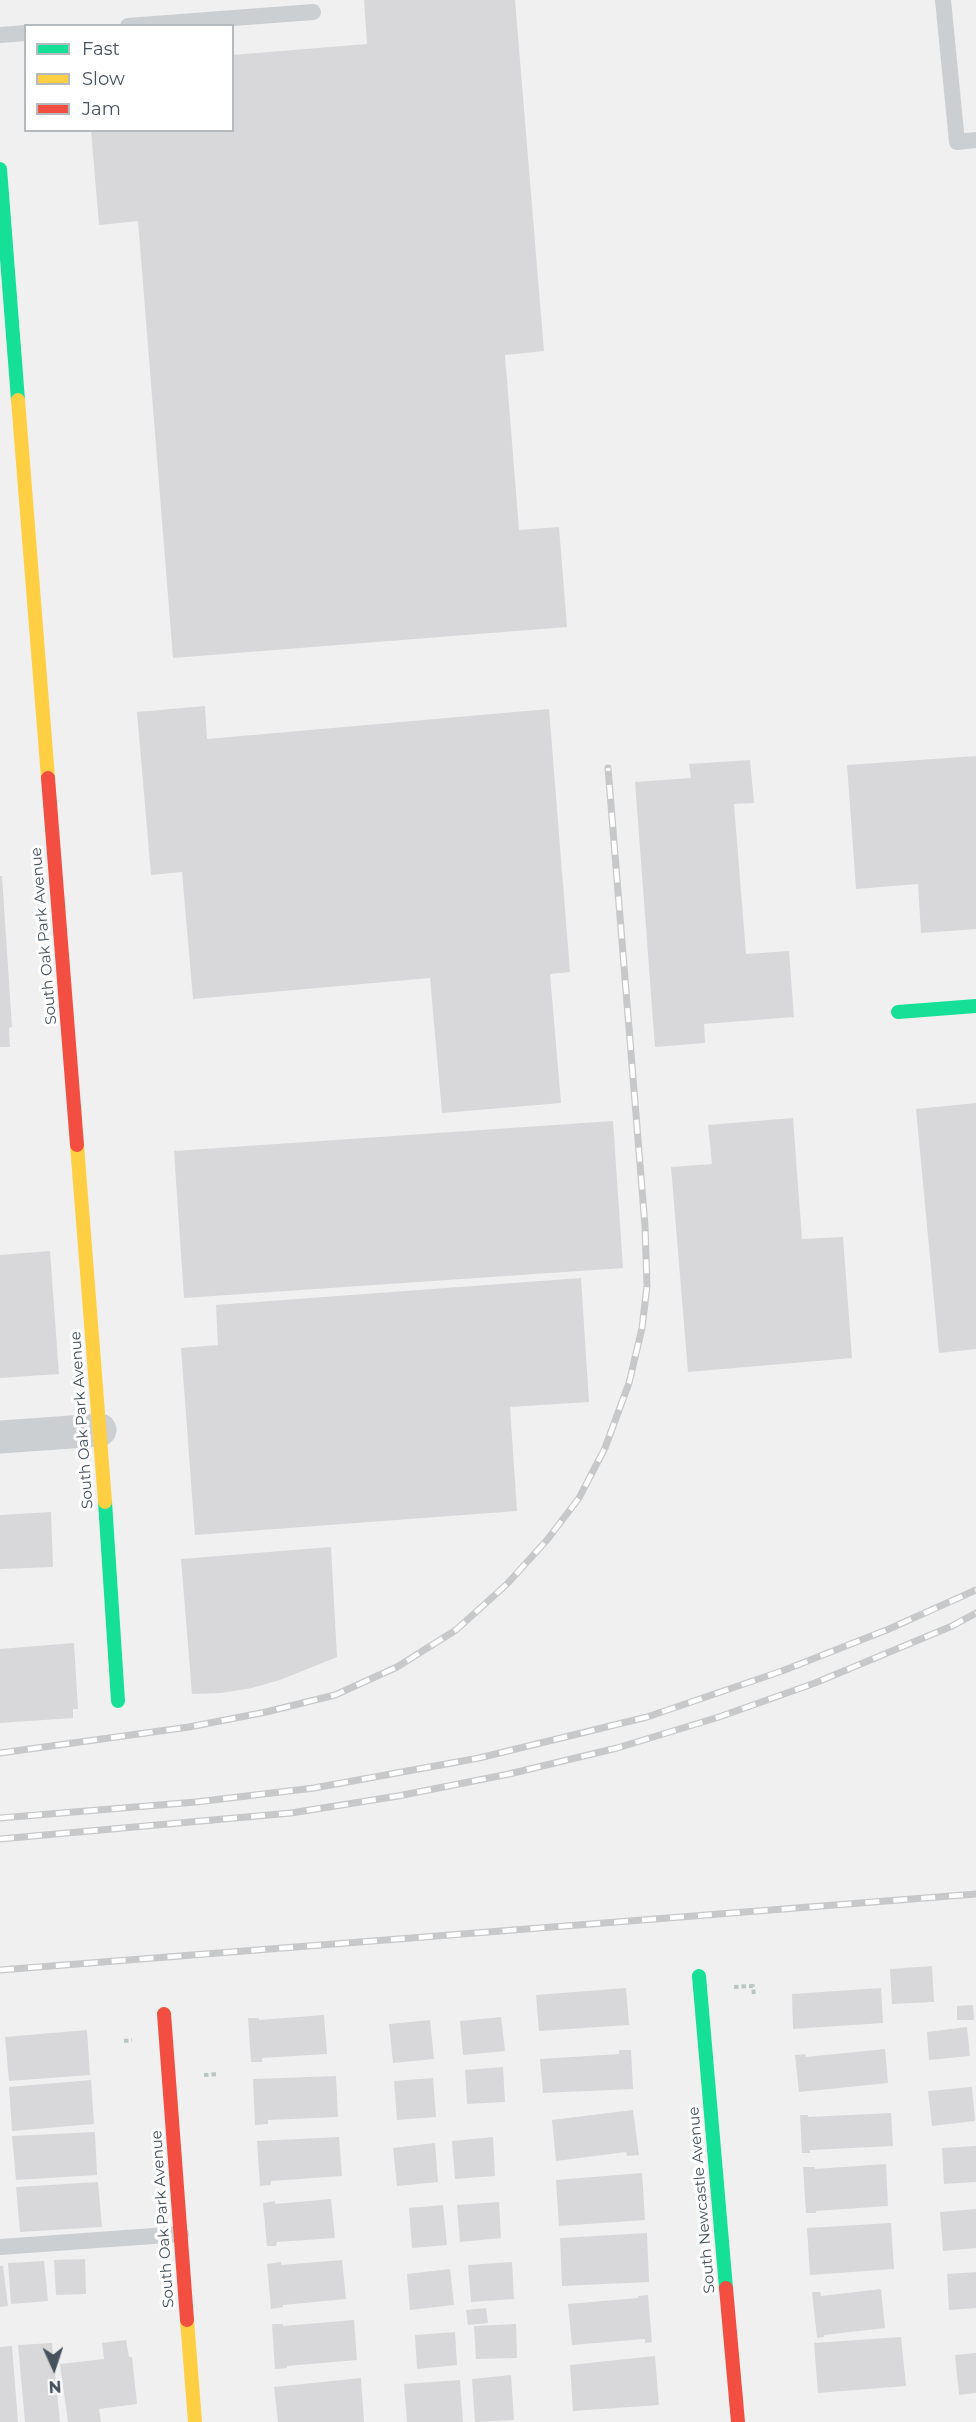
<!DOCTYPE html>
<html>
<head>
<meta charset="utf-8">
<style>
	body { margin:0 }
	#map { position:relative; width:976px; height:2422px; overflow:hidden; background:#f1f0f0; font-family:Montserrat,sans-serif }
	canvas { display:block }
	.legend { position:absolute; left:24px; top:24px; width:210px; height:108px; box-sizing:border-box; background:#fff; border:2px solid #b5babf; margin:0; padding:8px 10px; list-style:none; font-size:18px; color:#46525e }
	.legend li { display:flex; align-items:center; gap:12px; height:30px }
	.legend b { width:30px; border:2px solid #b5babf }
	.north { position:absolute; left:24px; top:2338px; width:60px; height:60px; -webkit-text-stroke:4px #fff; paint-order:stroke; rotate:177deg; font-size:16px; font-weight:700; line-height:24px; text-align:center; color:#46525e }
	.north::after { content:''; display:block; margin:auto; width:21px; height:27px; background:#46525e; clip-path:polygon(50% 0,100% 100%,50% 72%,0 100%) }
</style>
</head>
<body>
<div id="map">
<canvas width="976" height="2422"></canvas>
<ul class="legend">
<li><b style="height:8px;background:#16e098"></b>Fast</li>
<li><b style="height:8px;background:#ffcf43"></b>Slow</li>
<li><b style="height:8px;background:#f24e42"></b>Jam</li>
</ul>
<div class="north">N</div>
</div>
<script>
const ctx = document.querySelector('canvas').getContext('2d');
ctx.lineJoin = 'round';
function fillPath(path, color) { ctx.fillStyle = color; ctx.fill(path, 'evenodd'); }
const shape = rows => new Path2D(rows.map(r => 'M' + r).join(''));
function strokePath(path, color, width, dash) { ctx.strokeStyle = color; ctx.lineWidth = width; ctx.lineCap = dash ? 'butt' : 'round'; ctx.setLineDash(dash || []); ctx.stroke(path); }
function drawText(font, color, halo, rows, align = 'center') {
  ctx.font = font + ' Montserrat,sans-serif'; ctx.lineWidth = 6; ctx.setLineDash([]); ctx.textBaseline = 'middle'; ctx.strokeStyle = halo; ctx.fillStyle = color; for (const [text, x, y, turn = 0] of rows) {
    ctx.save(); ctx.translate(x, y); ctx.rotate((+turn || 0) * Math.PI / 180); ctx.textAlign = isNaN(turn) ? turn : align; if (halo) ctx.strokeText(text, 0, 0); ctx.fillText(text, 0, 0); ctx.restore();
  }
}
fillPath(shape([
	[364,0,515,0,544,351,505,355,519,530,559,527,567,627,173,658,138,221,99,225,91,130,232,130,232,55,367,44],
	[205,706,207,739,549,709,570,972,550,974,561,1103,442,1113,430,978,193,999,182,872,151,875,137,712],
	[976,756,976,929,921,933,918,884,856,889,847,765],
	[750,760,754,803,734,804,746,954,789,951,794,1017,704,1024,705,1043,655,1047,635,782,691,778,689,764],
	[0,876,2,876,12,1027,9,1028,10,1047,0,1047],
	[976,1103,976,1349,939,1353,916,1109],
	[793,1118,802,1239,843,1237,852,1358,688,1372,671,1167,712,1164,708,1125],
	[613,1121,623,1268,184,1298,174,1151],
	[50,1251,59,1374,0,1378,0,1255],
	[581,1278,589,1402,510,1407,517,1511,195,1535,181,1348,218,1345,216,1305],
	[51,1512,53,1567,0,1569,0,1515],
	[331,1547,337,1657,280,1680,252,1688,221,1693,192,1694,181,1559],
	[74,1643,78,1709,73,1709,73,1718,0,1723,0,1649],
	[932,1966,934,2002,892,2004,890,1969],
	[626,1988,629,2025,539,2031,536,1995],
	[881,1988,883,2023,793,2029,792,1994],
	[973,2005,974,2020,957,2020,957,2006],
	[324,2015,327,2054,262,2058,262,2062,251,2062,248,2018,259,2018,259,2020],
	[501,2017,505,2051,463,2055,460,2021],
	[430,2020,434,2059,393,2063,389,2024],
	[967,2027,970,2056,929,2060,927,2032],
	[87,2030,90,2075,9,2081,5,2037],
	[885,2049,888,2083,799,2092,795,2055,805,2054,806,2057],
	[619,2050,631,2050,633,2089,543,2093,540,2059,619,2054],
	[503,2067,505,2102,467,2104,465,2070],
	[336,2076,338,2117,268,2120,268,2124,255,2125,253,2079],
	[433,2078,436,2117,397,2120,394,2081],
	[91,2080,94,2124,12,2131,9,2087],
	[972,2087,975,2121,932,2126,928,2091],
	[633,2110,639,2155,627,2156,626,2152,556,2161,552,2120],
	[891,2113,893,2146,810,2150,810,2153,802,2153,800,2115,808,2115,808,2117],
	[95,2132,97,2175,16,2180,12,2136],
	[339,2137,342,2176,271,2181,271,2185,260,2186,257,2141],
	[493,2137,495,2176,455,2179,452,2141],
	[435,2143,438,2182,397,2186,393,2148],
	[976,2146,976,2182,944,2184,942,2148],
	[886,2164,888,2206,816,2211,816,2213,806,2213,803,2167,815,2167,815,2169],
	[642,2173,645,2220,559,2226,556,2180],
	[98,2182,102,2227,20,2232,16,2187],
	[331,2199,335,2238,277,2242,276,2246,267,2246,263,2203,275,2201,275,2204],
	[499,2202,501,2238,460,2242,457,2205],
	[443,2205,447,2245,412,2248,409,2208],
	[976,2209,976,2248,943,2251,940,2212],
	[891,2223,894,2269,810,2275,807,2228],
	[647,2233,649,2282,562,2286,560,2238],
	[85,2259,86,2294,56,2295,54,2260],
	[342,2260,346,2299,283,2305,283,2307,271,2309,267,2264,281,2262,281,2265],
	[44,2261,48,2301,11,2304,8,2263],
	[512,2262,514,2299,471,2302,468,2265],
	[0,2266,3,2266,8,2306,0,2307],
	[450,2269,454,2305,410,2310,407,2274],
	[976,2272,976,2308,949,2310,947,2274],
	[881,2289,885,2328,824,2335,824,2337,817,2338,812,2292,820,2292,821,2296],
	[648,2295,652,2342,645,2343,645,2339,572,2345,568,2304,638,2298,638,2296],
	[486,2308,488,2323,468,2325,466,2310],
	[354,2320,357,2360,287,2366,287,2368,275,2369,272,2324,283,2324,283,2326],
	[516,2324,517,2358,476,2359,474,2326],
	[455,2332,457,2365,417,2369,415,2335],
	[901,2337,906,2386,818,2393,814,2343],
	[126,2340,129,2357,132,2357,137,2404,99,2409,101,2422,68,2422,60,2364,104,2359,102,2343],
	[52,2343,60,2422,25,2422,18,2345],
	[12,2346,18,2422,0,2422,0,2347],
	[976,2353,976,2393,959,2395,955,2355],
	[655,2356,659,2405,573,2411,570,2365],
	[511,2375,514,2420,475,2422,472,2379],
	[361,2378,364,2422,278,2422,274,2387],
	[460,2380,463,2422,407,2422,404,2384]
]), '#d8d8da');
strokePath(shape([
	[734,1987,753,1986,754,1996],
	[124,2041,132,2040],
	[204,2075,218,2074]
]), '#b8c6c2', 4, [4.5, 3]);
strokePath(shape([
	[943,0,957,142,976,140],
	[128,26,313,12],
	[0,35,26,33],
	[0,2247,181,2234]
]), '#cccfd1', 16);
strokePath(shape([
	[0,1437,100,1430]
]), '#cccfd1', 33);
strokePath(shape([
	[0,169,18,400],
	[898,1012,976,1006],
	[105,1502,118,1701],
	[699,1976,726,2288]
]), '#16e098', 14);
strokePath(shape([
	[18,400,48,778],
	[77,1145,105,1502],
	[187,2320,195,2422]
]), '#ffcf43', 14);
strokePath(shape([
	[48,778,77,1145],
	[164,2014,187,2320],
	[726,2288,738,2422]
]), '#f24e42', 14);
const rail = shape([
	[0,1753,189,1727,266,1712,335,1695,397,1667,456,1630,507,1584,547,1540,579,1498,605,1448,629,1383,642,1328,647,1286,645,1226,608,768],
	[0,1818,196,1802,314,1788,479,1758,647,1717,782,1671,889,1629,976,1590],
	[0,1839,291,1813,398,1796,509,1774,617,1748,719,1717,815,1683,952,1626,976,1613],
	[0,1970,976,1894]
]);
strokePath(rail, '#c6c8ca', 7);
strokePath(rail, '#fff', 4.5, [14]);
drawText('15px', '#46525e', '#fff', [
	["South Oak Park Avenue",44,936,-95],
	["South Oak Park Avenue",82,1420,-94],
	["South Newcastle Avenue",702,2200,-95],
	["South Oak Park Avenue",163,2219,-94]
]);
</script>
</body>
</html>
